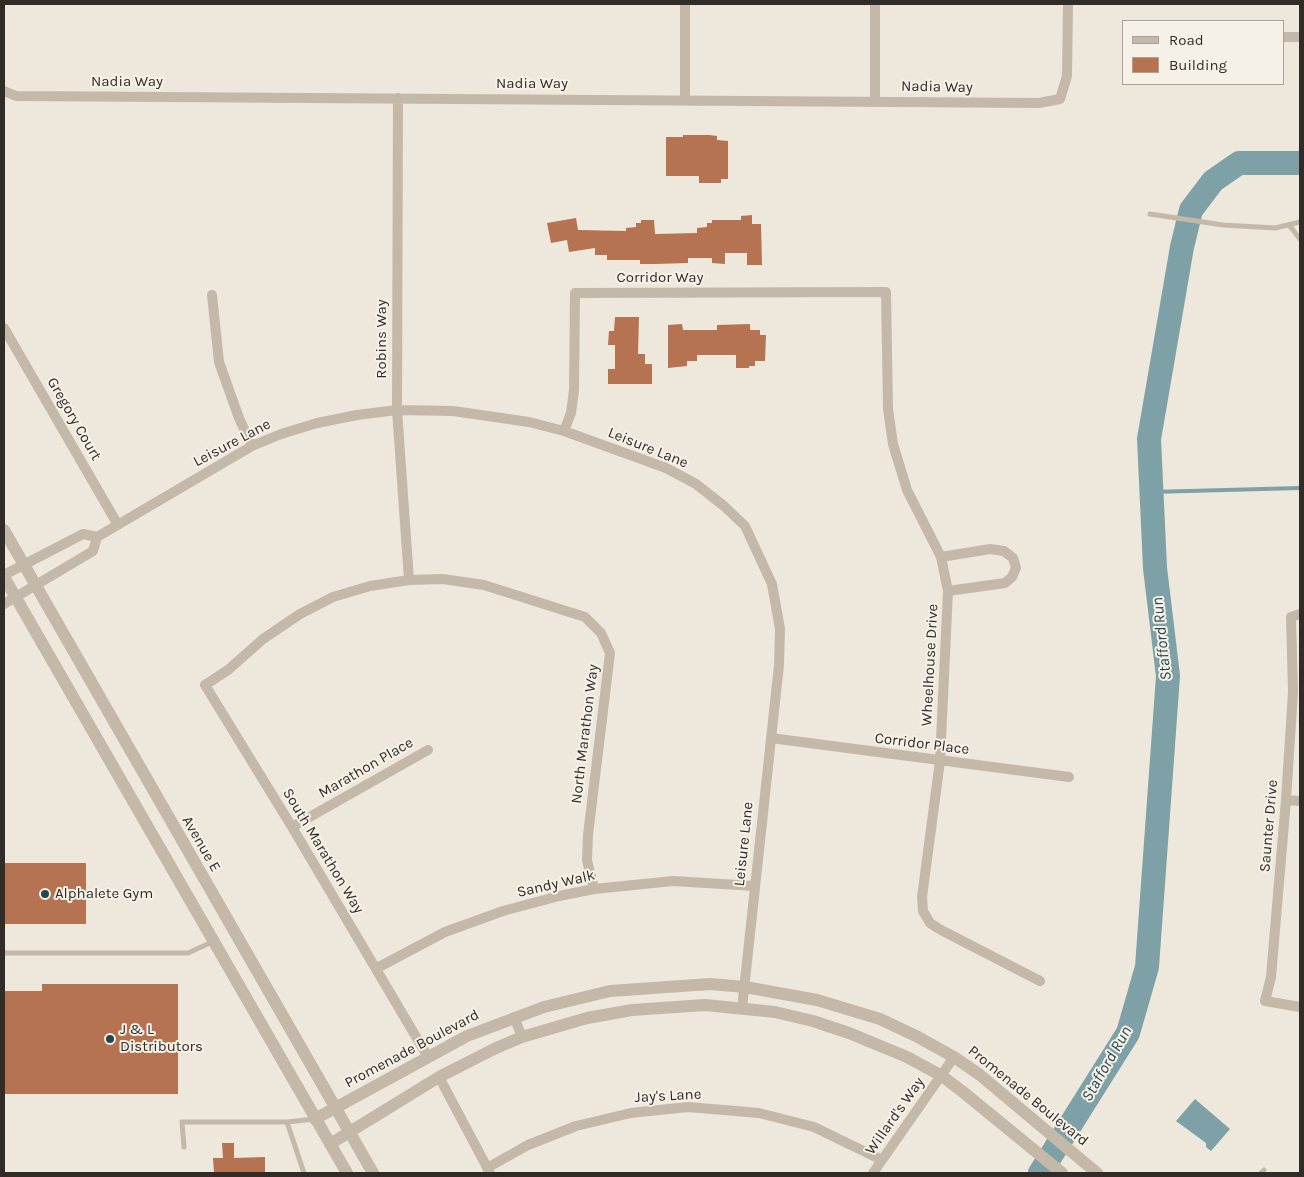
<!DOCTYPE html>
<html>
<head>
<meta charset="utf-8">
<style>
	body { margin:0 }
	#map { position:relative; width:1304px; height:1177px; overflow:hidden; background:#eee7db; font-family:Karla,sans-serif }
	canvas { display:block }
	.frame { position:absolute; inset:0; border:5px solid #322c28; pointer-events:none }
	.legend { position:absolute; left:1122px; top:20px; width:162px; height:65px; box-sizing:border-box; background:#f6f1e7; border:1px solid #a8a29b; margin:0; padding:6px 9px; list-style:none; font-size:15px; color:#322c28 }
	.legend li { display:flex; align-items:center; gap:10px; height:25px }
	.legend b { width:25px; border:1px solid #a8a29b }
</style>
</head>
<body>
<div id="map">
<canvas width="1304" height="1177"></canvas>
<div class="frame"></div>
<ul class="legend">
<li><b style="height:6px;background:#c4b8a9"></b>Road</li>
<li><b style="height:14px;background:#b57352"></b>Building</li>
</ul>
</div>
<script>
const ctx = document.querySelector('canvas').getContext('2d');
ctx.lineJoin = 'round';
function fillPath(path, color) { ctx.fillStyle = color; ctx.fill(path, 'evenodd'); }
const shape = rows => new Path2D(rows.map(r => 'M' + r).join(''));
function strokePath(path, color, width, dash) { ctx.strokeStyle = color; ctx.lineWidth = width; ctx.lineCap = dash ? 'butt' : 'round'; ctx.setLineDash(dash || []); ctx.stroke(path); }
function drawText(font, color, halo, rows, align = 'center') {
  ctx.font = font + ' Karla,sans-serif'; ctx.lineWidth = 4; ctx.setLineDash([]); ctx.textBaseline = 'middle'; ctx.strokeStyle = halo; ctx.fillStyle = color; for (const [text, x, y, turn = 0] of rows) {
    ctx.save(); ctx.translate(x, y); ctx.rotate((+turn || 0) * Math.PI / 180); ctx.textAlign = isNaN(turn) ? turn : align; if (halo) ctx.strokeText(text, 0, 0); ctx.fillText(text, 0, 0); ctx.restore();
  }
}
fillPath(shape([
	[1195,1099,1230,1129,1211,1151,1206,1147,1206,1143,1176,1121]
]), '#7ea1a7');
strokePath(shape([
	[1151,492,1300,488]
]), '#7ea1a7', 4);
strokePath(shape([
	[1040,1173,1128,1033,1147,967,1168,676,1155,568,1149,439,1182,247,1191,210,1213,181,1239,163,1300,163]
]), '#7ea1a7', 24);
fillPath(shape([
	[683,135,709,135,717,136,717,140,728,141,728,179,721,179,721,183,699,183,699,176,666,176,666,137,683,137],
	[752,215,752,224,761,224,762,265,747,265,747,253,725,253,725,264,712,263,712,258,688,258,688,263,655,264,640,264,640,260,607,260,607,255,595,255,595,248,569,252,567,240,551,243,547,223,576,218,578,230,626,231,626,228,636,227,636,223,641,223,641,220,654,220,655,234,697,233,697,228,707,227,707,223,712,223,712,220,741,220,741,216],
	[615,317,639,317,638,354,645,354,645,364,652,364,652,384,608,384,608,369,615,369,615,345,608,345,609,331,614,331],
	[682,324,683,330,717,330,717,325,750,324,750,330,760,330,760,335,766,335,765,361,755,361,755,366,749,366,749,368,736,368,736,355,697,355,697,361,687,361,687,366,668,368,668,325],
	[4,863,86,863,86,924,4,924],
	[42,984,178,984,178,1094,4,1094,4,991,42,991],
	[222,1143,234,1143,234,1158,265,1157,265,1173,214,1173,213,1158,223,1158]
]), '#b57352');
strokePath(shape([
	[1150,214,1223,225,1275,228,1300,222],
	[1289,225,1300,239],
	[4,953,188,953,212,942],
	[287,1122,304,1173],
	[184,1147,182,1122,287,1122,315,1119],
	[1261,1173,1264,1170]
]), '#c4b8a9', 5);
strokePath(shape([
	[1285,37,1300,37],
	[4,91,16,96,1039,103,1060,99,1067,76,1068,4],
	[398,98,397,410,409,580],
	[685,100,685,4],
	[875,101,875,4],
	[212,295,219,362,239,418,252,446],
	[4,328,118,525],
	[564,431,571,413,574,390,575,293,886,292,888,409,893,444,907,490,941,557,948,591,940,761,922,897,923,911,930,923,941,930,1040,981],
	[941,557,990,549,1004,551,1013,558,1016,568,1012,577,1005,583,948,591],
	[4,575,83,534,97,537,252,446,281,434,317,423,357,415,397,410,453,411,529,422,564,431,666,468,696,484,724,506,745,526,772,584,780,629,779,665,742,1008],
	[4,604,93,551,97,537],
	[1300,614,1291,617,1293,692,1286,800,1271,977,1265,1001,1300,1007],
	[771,738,1069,777],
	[1286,800,1300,801],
	[292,827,428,750],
	[377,968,445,932,503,911,559,896,594,889,673,881,755,886],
	[514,1017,522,1037],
	[428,1057,292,827,205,685,228,670,263,639,300,614,333,597,370,586,409,580,443,579,484,585,585,617,601,633,610,653,588,835,587,860,594,889],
	[439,1077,490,1173],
	[487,1168,528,1145,576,1126,631,1113,688,1107,759,1113,814,1127,882,1160],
	[873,1173,954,1057]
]), '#c4b8a9', 10);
strokePath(shape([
	[4,530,373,1173],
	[4,577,347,1173],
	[315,1119,467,1036,544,1007,610,991,710,984,745,987,817,1000,880,1019,916,1036,954,1057,980,1075,1097,1173],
	[330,1144,439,1077,496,1048,522,1037,587,1018,632,1010,705,1005,775,1012,813,1021,849,1033,907,1057,942,1076,963,1092,1062,1173]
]), '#c4b8a9', 12);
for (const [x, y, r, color] of [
	[45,894,5,"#23474e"],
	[110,1039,5,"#23474e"]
]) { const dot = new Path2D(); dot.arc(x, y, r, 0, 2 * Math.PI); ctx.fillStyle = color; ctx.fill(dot); strokePath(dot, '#f6f1e7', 2); }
drawText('15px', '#322c28', '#f6f1e7', [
	["Nadia Way",127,82],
	["Nadia Way",532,84],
	["Nadia Way",937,87,1],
	["Corridor Way",660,278],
	["Robins Way",382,339,-90],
	["Gregory Court",74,419,60],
	["Leisure Lane",232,443,-28],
	["Leisure Lane",648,448,22],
	["Wheelhouse Drive",930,665,-87],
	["North Marathon Way",585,734,-83],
	["Corridor Place",922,744,7],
	["Marathon Place",366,768,-30],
	["Saunter Drive",1269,826,-85],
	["Avenue E",201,844,60],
	["Leisure Lane",744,844,-84],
	["South Marathon Way",323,851,59],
	["Sandy Walk",556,884,-13],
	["Promenade Boulevard",412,1049,-28],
	["Jay's Lane",668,1096,-3],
	["Promenade Boulevard",1028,1096,39],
	["Willard's Way",895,1116,-55]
]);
drawText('15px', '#322c28', '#f6f1e7', [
	["Alphalete Gym",55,894],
	["J & L",120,1030],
	["Distributors",120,1047]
], 'left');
drawText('italic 16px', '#23474e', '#f6f1e7', [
	["Stafford Run",1162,639,-96],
	["Stafford Run",1107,1064,-60]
]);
</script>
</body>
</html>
